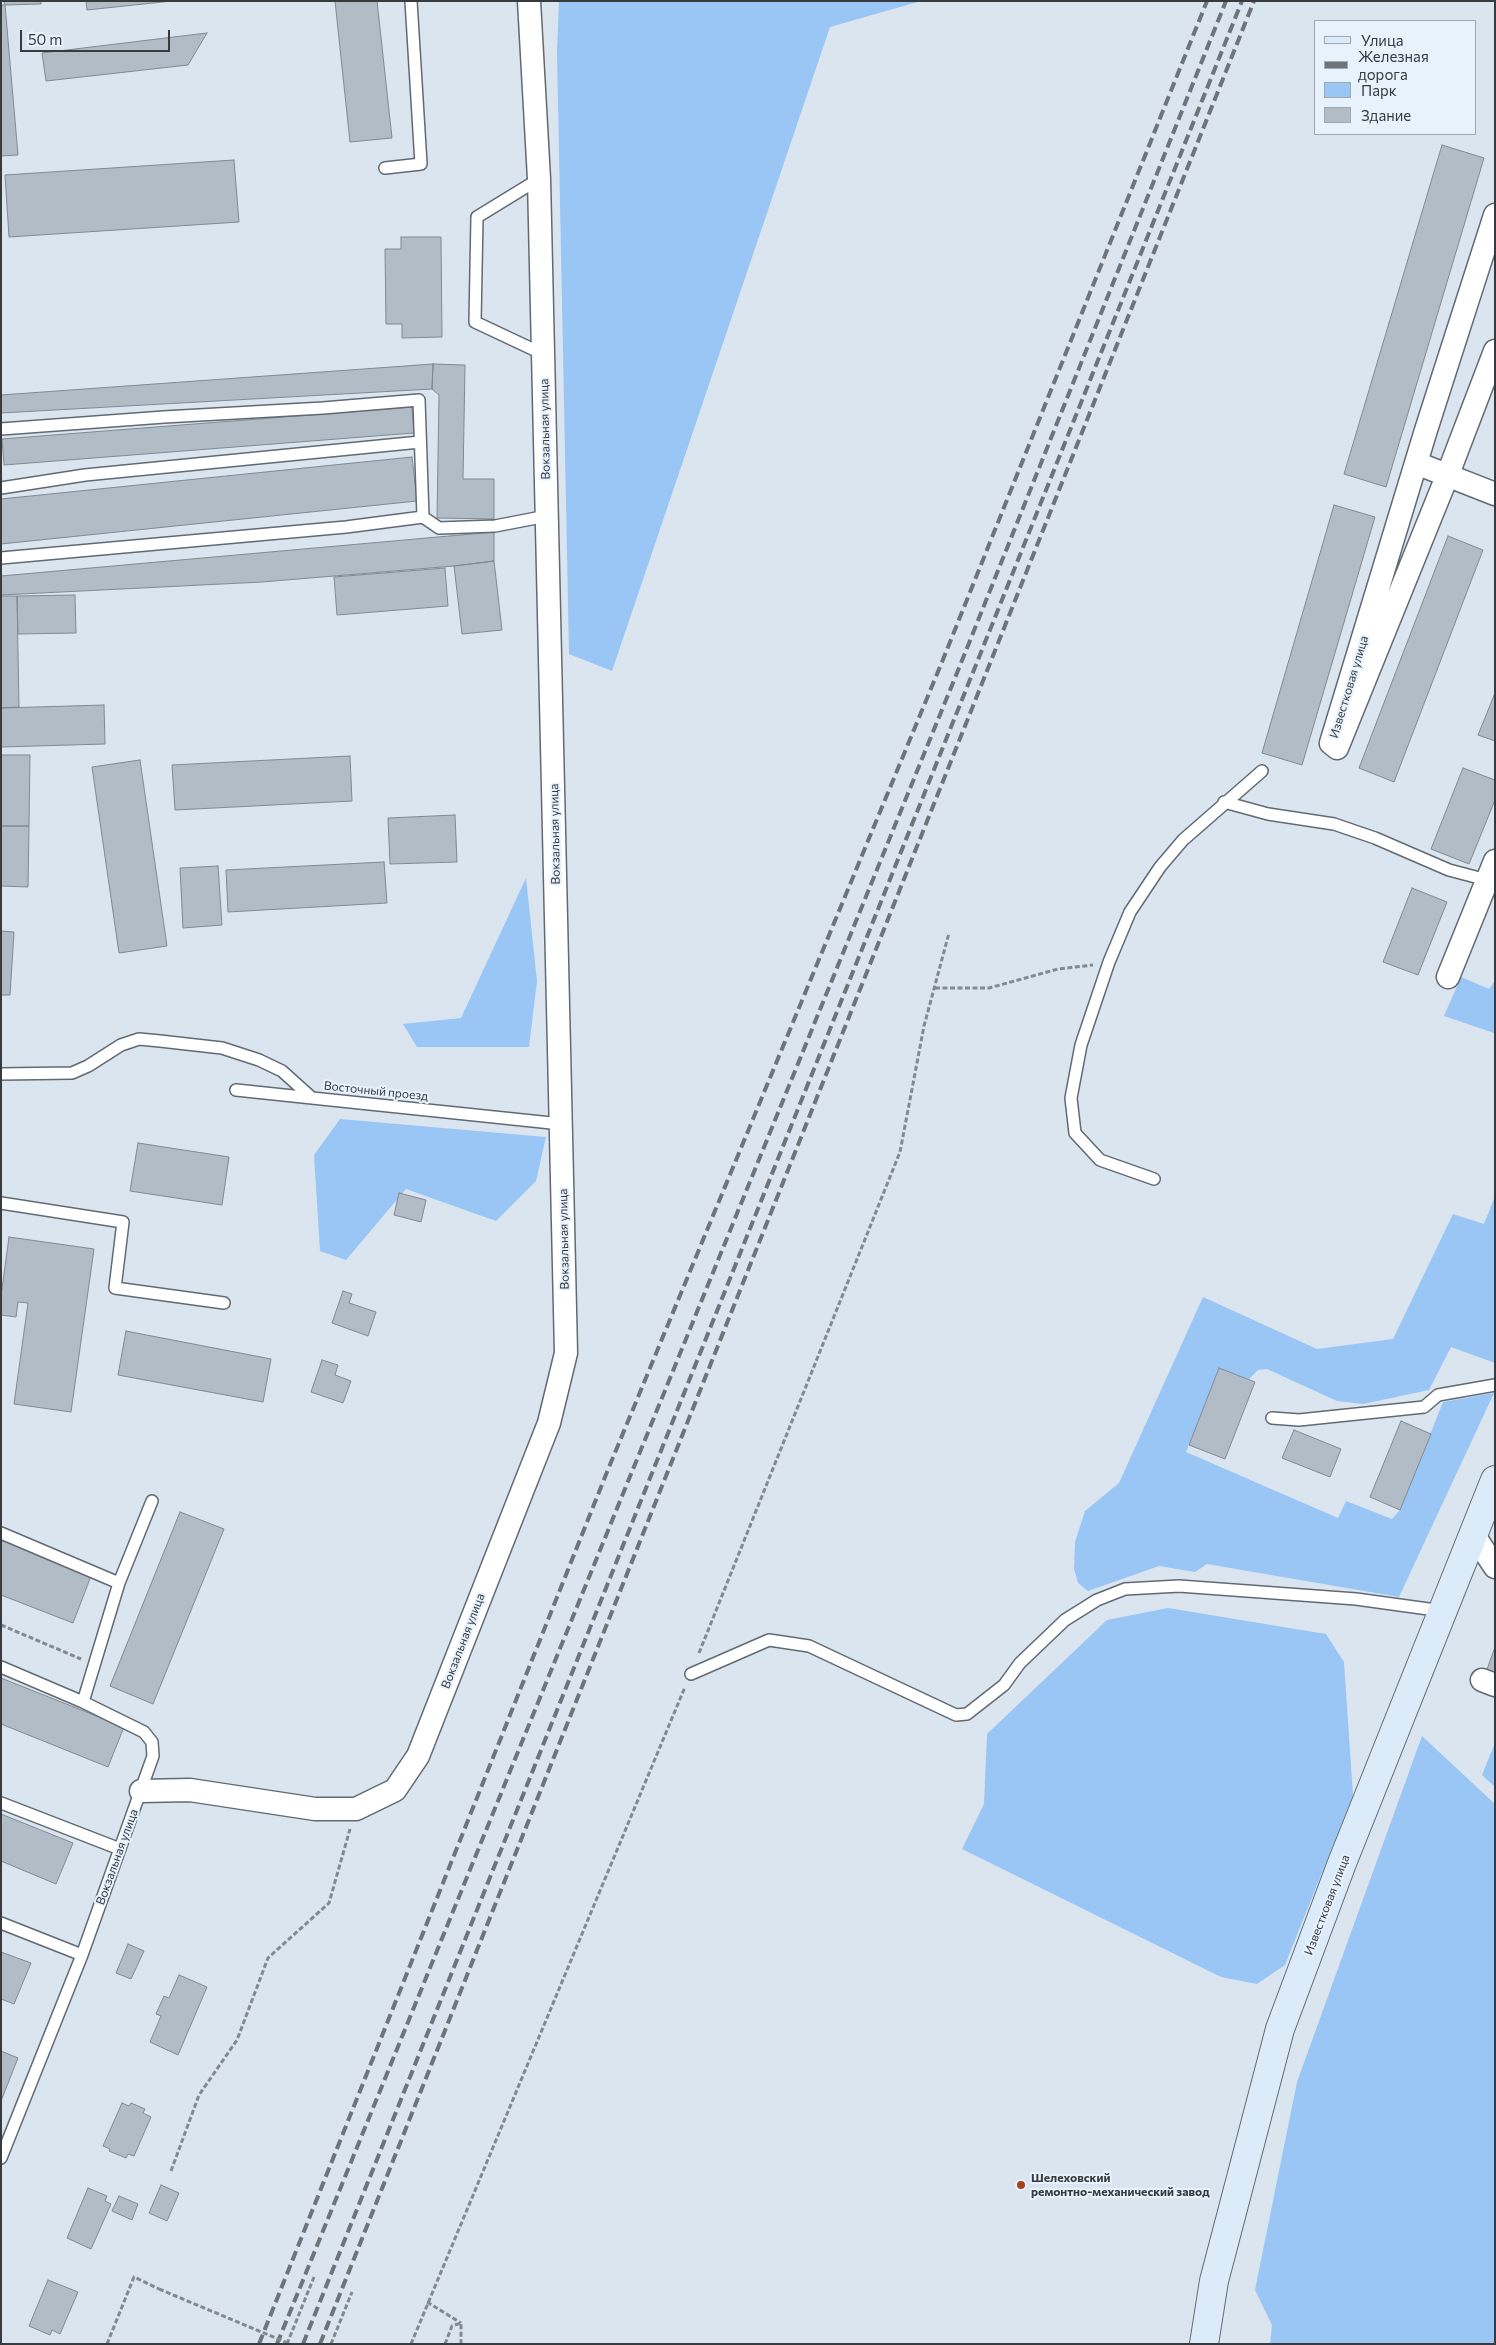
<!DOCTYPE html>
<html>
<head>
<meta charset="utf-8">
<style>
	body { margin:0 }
	#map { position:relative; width:1496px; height:2345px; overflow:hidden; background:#dbe5ef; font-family:Commissioner,sans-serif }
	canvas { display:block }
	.frame { position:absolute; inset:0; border:2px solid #373b3f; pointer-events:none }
	.legend { position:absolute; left:1314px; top:20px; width:162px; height:115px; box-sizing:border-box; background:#e8f2fd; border:1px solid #a1a9b1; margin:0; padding:6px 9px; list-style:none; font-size:15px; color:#373b3f }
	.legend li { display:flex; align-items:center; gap:10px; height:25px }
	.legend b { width:25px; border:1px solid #a1a9b1 }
	.scale { position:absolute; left:20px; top:30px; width:150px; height:22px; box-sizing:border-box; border:2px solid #373b3f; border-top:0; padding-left:6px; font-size:15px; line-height:18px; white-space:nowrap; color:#373b3f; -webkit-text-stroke:4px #e8f2fd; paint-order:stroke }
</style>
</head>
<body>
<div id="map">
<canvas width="1496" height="2345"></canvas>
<div class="frame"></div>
<ul class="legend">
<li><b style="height:6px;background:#dcebfa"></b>Улица</li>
<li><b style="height:6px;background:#6e747a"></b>Железная дорога</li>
<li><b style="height:14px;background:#99c6f5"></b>Парк</li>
<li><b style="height:14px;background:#b2bcc6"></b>Здание</li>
</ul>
<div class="scale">50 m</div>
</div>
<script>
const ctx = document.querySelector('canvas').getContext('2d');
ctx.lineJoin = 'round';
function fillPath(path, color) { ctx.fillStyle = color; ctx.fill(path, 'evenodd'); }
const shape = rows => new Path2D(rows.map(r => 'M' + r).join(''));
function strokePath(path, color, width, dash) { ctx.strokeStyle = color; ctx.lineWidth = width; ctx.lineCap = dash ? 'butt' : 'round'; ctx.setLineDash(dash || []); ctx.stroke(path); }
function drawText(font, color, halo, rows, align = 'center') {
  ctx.font = font + ' Commissioner,sans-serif'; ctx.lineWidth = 4; ctx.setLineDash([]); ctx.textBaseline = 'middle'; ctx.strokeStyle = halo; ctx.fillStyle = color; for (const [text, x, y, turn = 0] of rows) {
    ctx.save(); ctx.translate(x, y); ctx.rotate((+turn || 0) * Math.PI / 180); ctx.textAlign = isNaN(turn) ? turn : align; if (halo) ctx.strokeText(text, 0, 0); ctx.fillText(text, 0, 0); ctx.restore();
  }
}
fillPath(shape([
	[559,1,921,1,830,27,612,671,569,654,557,52],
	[526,878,537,981,529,1047,417,1047,403,1024,461,1018],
	[1461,977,1489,989,1495,981,1495,1040,1494,1033,1444,1016],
	[340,1119,546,1137,536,1181,496,1221,406,1189,346,1260,320,1251,314,1155],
	[1495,1196,1495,1363,1451,1347,1429,1390,1363,1404,1337,1401,1267,1369,1258,1370,1249,1379,1219,1368,1186,1452,1338,1518,1346,1501,1392,1519,1400,1510,1443,1402,1494,1393,1399,1597,1207,1564,1195,1572,1159,1566,1088,1591,1078,1583,1074,1569,1075,1542,1085,1511,1119,1483,1203,1297,1317,1349,1393,1339,1453,1214,1484,1224],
	[1168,1608,1326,1634,1344,1662,1353,1795,1285,1965,1257,1984,1221,1977,962,1849,984,1804,987,1734,1107,1620],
	[1422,1736,1495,1804,1495,2344,1270,2344,1272,2325,1255,2290,1297,2082],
	[1495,1743,1495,1787,1482,1775]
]), '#99c6f5');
const building = shape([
	[4,1,41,1,41,4,5,5,4,1],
	[86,1,172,1,87,10,86,1],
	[335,1,377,1,392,138,350,142,335,1],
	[1,5,5,5,18,155,1,156,1,5],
	[207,33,188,65,46,81,42,53,207,33],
	[1442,145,1484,158,1386,487,1344,474,1442,145],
	[234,160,239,222,9,237,5,175,234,160],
	[401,237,441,237,442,337,402,338,402,324,386,324,385,249,401,249,401,237],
	[433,364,432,389,1,413,1,395,433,364],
	[433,364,465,365,463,479,494,479,494,519,437,518,439,395,432,389,433,364],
	[412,407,414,433,4,465,2,439,412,407],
	[412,457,417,501,1,544,1,499,412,457],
	[1334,505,1375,517,1302,765,1262,753,1334,505],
	[494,532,494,561,454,566,262,582,1,595,1,576,494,532],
	[1448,536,1483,550,1394,782,1359,768,1448,536],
	[494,561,502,630,462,634,454,566,494,561],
	[445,568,448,606,337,615,334,577,445,568],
	[75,595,76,633,18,634,17,596,75,595],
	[1,596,17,596,19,707,1,708,1,596],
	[1495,693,1495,741,1478,735,1495,693],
	[104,705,105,744,1,747,1,708,104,705],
	[1,755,30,755,29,826,1,826,1,755],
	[350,756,352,801,175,810,172,765,350,756],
	[140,760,167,946,119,953,92,767,140,760],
	[1463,768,1495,780,1495,800,1469,864,1431,849,1463,768],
	[455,815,457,862,390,864,388,818,455,815],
	[1,826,29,826,28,887,1,886,1,826],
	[384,862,387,903,228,912,226,870,384,862],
	[218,866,222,925,183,928,180,868,218,866],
	[1412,888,1447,902,1418,975,1383,962,1412,888],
	[1,931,14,932,10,995,1,995,1,931],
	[138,1143,229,1157,222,1205,130,1191,138,1143],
	[399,1193,426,1200,421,1222,394,1215,399,1193],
	[9,1237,94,1249,71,1412,14,1404,28,1303,18,1302,16,1317,1,1315,1,1296,9,1237],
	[343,1291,352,1294,349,1303,376,1312,368,1336,332,1323,343,1291],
	[126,1331,271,1359,263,1402,118,1375,126,1331],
	[322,1360,338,1365,335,1375,351,1381,343,1403,311,1392,322,1360],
	[1219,1368,1255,1382,1225,1459,1189,1445,1219,1368],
	[1401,1421,1431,1434,1400,1510,1370,1497,1401,1421],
	[1294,1430,1341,1449,1330,1477,1282,1458,1294,1430],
	[180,1512,224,1529,153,1704,110,1686,180,1512],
	[1,1540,91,1576,73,1623,1,1595,1,1540],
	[1495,1647,1495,1678,1485,1675,1495,1647],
	[1,1678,124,1727,108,1767,1,1724,1,1678],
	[1,1814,73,1843,56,1884,1,1861,1,1814],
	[128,1944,144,1951,131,1979,116,1973,128,1944],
	[1,1952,31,1963,14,2004,1,1999,1,1952],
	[179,1975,207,1987,178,2055,150,2042,161,2016,156,2014,164,1996,169,1998,179,1975],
	[1,2051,18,2058,1,2101,1,2051],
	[122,2103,129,2106,131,2103,145,2109,143,2113,151,2117,134,2156,128,2154,126,2158,109,2151,110,2149,103,2146,122,2103],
	[161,2185,179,2193,167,2221,149,2213,161,2185],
	[88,2188,107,2196,105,2201,111,2204,91,2249,67,2238,88,2188],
	[119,2196,138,2204,132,2220,112,2211,119,2196],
	[48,2280,78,2292,60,2334,52,2330,50,2335,29,2326,48,2280]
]);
fillPath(building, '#b2bcc6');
strokePath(building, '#808993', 1);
const service = shape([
	[385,168,421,164,411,1],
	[539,179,477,217,475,322,543,354],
	[1,429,164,417,323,408,419,400,423,517,346,527,1,558],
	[1,488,85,475,420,442],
	[423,517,439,528,495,526,547,516],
	[1224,802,1268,814,1334,824,1375,838,1449,870,1487,880],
	[1,1074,72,1073,88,1066,121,1045,139,1039,160,1041,222,1048,259,1060,282,1071,312,1098,561,1124],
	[236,1090,312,1098],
	[1154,1179,1100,1160,1075,1133,1071,1098,1081,1045,1109,962,1130,912,1160,867,1183,840,1262,771],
	[1,1203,123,1222,115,1288,224,1303],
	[1272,1418,1299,1420,1424,1407,1438,1395,1495,1385],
	[1,1533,119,1583,83,1702],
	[119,1583,152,1501],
	[1,1667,83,1702,144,1732,152,1742,153,1756,82,1955,1,2158],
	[691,1674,769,1640,809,1646,956,1715,967,1714,1004,1685,1020,1663,1065,1620,1097,1600,1125,1589,1179,1586,1356,1599,1443,1611],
	[1,1803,120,1849],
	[1,1923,82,1955]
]);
const minor = shape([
	[1495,215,1426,430,1331,743,1337,748,1448,474,1495,351],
	[1416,463,1495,494],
	[1448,977,1495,861],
	[1473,1534,1495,1567],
	[1482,1680,1495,1685],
	[141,1791,190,1790,315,1809,356,1809,395,1790,418,1756,549,1423,566,1353,539,179,529,1]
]);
const secondary = shape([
	[1204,2344,1214,2281,1280,2029,1342,1863,1495,1480]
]);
strokePath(service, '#616a73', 14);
strokePath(minor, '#616a73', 25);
strokePath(secondary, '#616a73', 30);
strokePath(shape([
	[935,988,989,988,1058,969,1093,965],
	[1,1625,81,1659],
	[699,1653,900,1152,924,1026,949,933],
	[171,2171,199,2095,237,2040,268,1958,329,1903,350,1829],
	[427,2302,461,2323],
	[107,2344,134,2277,159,2289],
	[287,2344,314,2277],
	[331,2344,352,2292],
	[411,2344,685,1687],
	[445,2344,452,2326,461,2323,461,2344]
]), '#838990', 3, [5, 2.5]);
strokePath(service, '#fff', 11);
strokePath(minor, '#fff', 22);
strokePath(secondary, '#dcebfa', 28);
strokePath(shape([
	[259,2344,607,1472,942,662,1207,1],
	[277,2344,959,668,1226,1],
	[303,2344,1242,1],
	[320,2344,1254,1]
]), '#6e747a', 4, [10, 5]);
strokePath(shape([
	[159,2289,290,2344]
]), '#838990', 3, [5, 2.5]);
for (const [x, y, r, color] of [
	[1021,2185,5,"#a74119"]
]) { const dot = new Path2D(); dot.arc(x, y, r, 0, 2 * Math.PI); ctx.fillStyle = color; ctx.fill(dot); strokePath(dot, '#e8f2fd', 2); }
drawText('12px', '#373b3f', '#e8f2fd', [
	["Вокзальная улица",545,429,-91],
	["Известковая улица",1349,687,-73],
	["Вокзальная улица",555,834,-91],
	["Восточный проезд",376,1091,6],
	["Вокзальная улица",564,1239,-91],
	["Вокзальная улица",463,1641,-69],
	["Вокзальная улица",117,1857,-70],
	["Известковая улица",1327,1905,-69]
]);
drawText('bold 12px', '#373b3f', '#e8f2fd', [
	["Шелеховский",1031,2178],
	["ремонтно-механический завод",1031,2192]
], 'left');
</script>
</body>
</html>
